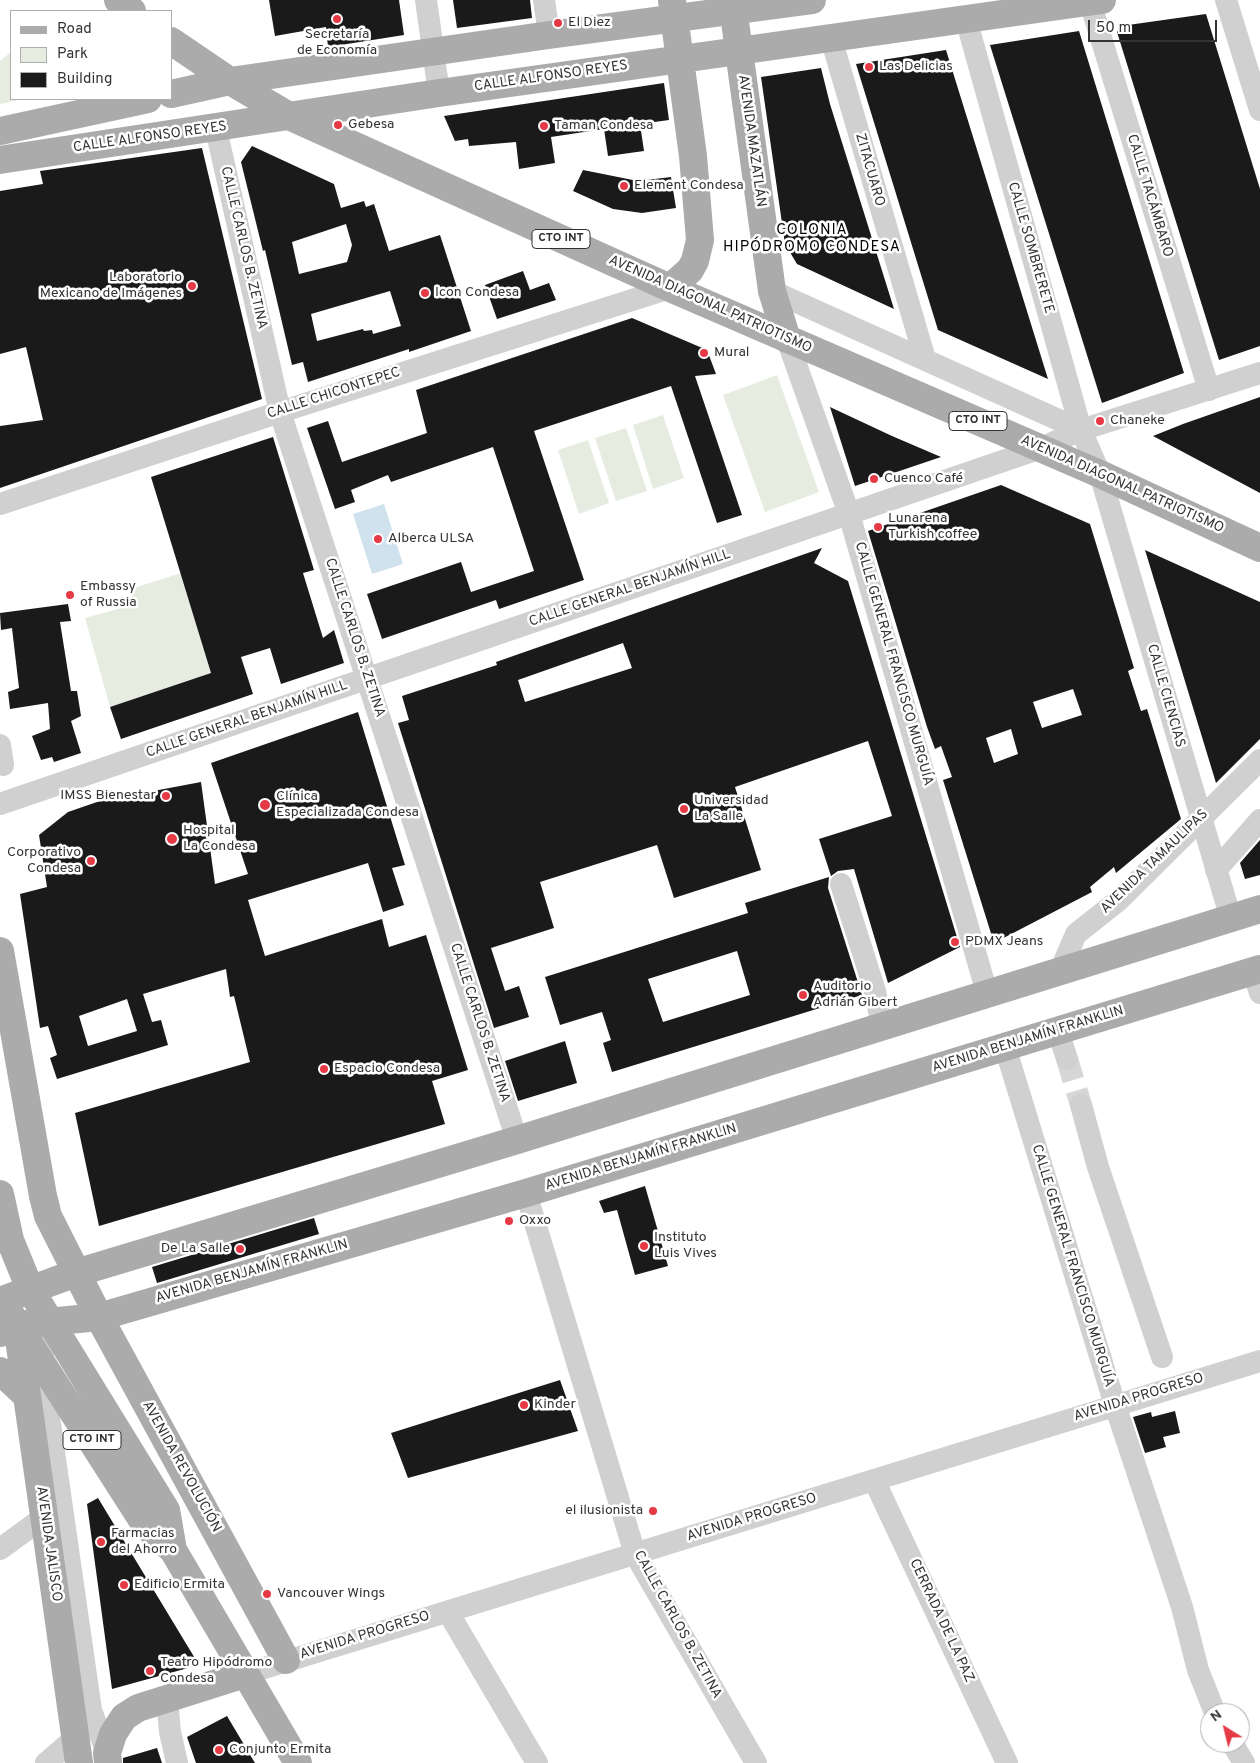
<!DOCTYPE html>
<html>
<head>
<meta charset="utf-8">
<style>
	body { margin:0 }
	#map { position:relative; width:1260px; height:1763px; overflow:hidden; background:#fff; font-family:Overpass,sans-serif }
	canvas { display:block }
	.legend { position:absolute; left:10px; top:10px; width:162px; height:90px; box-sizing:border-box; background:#fff; border:1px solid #adadad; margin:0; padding:6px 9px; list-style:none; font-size:15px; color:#333 }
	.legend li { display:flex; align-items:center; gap:10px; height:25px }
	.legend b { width:25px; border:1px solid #adadad }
	.north { position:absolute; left:1200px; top:1703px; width:50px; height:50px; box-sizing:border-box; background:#fff; border:1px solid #adadad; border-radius:50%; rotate:324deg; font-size:14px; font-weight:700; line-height:20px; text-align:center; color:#333 }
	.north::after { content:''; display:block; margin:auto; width:18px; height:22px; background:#e63946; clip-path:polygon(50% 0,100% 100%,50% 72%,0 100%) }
	.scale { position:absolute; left:1088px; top:20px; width:129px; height:22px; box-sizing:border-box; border:2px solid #333; border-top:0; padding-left:6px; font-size:15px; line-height:18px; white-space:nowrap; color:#333; -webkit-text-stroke:4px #fff; paint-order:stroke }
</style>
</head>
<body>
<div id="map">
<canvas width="1260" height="1763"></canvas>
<ul class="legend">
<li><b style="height:6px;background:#ababab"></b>Road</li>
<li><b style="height:14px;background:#e6ecdf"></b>Park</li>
<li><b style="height:14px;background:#1a1a1a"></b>Building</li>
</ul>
<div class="north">N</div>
<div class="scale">50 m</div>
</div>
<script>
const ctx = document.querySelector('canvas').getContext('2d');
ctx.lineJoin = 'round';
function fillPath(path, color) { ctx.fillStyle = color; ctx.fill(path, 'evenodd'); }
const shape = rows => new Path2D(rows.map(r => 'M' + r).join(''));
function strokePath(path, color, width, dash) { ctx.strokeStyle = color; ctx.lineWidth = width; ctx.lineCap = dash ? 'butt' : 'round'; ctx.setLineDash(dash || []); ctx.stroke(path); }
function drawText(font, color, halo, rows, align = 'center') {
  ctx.font = font + ' Overpass,sans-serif'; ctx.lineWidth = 5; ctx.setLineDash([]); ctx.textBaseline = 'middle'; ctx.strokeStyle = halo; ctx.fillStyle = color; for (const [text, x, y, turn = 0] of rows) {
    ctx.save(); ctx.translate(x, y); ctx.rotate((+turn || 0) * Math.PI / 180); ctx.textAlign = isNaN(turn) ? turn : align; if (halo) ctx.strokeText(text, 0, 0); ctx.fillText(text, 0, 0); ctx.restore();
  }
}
fillPath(shape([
	[11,52,11,99,24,99,0,104,0,61],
	[777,375,819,492,765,512,723,395],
	[663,415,684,478,653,489,633,425],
	[626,428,647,491,616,501,595,438],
	[588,440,609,503,579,514,558,450],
	[181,573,211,673,110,707,85,618,129,606,134,588]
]), '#e6ecdf');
fillPath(shape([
	[384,504,403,564,372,574,353,514]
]), '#cfe2ee');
fillPath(shape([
	[269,0,399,0,404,35,328,47,326,27,275,36],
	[453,0,530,0,532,18,457,28],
	[1206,14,1260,189,1260,346,1219,360,1117,32,1121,26],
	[1079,31,1184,373,1102,403,990,45],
	[946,50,983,169,1048,379,938,330,856,64],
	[821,68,830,104,894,309,797,264,785,244,761,77],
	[664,83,669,120,640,124,644,151,608,156,604,129,551,137,555,163,519,169,516,142,469,146,468,139,455,141,444,116],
	[252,146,334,184,341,208,364,201,366,207,374,204,389,251,440,235,471,331,409,352,409,349,308,382,303,362,292,365,265,250,263,251,241,162],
	[346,224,352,245,347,262,299,274,292,242],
	[390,291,401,326,373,334,372,330,364,331,363,329,317,341,311,314],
	[202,148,262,399,0,488,0,426,43,420,26,347,0,354,0,191,43,184,40,171],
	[583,170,638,181,671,177,676,208,642,213,613,209,573,191],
	[523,271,530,290,549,283,556,300,497,319,485,285],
	[632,318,707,350,716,374,695,376,742,515,717,523,671,386,534,431,584,580,499,609,496,600,382,639,367,594,461,562,471,592,534,571,493,447,391,482,388,475,351,490,355,502,335,509,307,428,328,421,342,462,427,433,416,390],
	[1260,397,1260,493,1153,436,1183,424],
	[830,407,892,436,941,457,855,486],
	[273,437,314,570,303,573,323,638,334,630,344,663,281,684,270,648,241,657,253,694,121,739,110,707,211,673,151,477],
	[1001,485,1090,524,1134,668,1128,671,1141,711,1147,709,1181,819,1116,873,1114,867,1090,887,1092,892,994,943,943,780,952,777,941,746,935,749,927,727,868,531],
	[1073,689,1082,715,1042,728,1033,702],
	[1011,729,1018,754,994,763,986,738],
	[822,548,814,563,848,581,960,947,888,983,854,869,838,871,831,876,819,839,892,816,868,741,735,787,761,870,674,898,657,845,540,882,554,928,491,948,505,991,519,986,529,1017,494,1028,398,723,409,720,402,696,497,665,496,662],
	[623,643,632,668,525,702,518,680],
	[1145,550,1260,602,1260,739,1216,783],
	[68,604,71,621,60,622,71,691,77,691,81,716,71,721,81,753,54,762,52,757,41,760,32,736,50,729,48,703,10,709,8,692,19,688,12,628,1,630,0,613],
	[358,712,405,865,392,868,404,905,383,912,368,863,248,900,265,956,382,919,389,947,426,935,468,1070,432,1081,445,1124,99,1226,75,1113,250,1062,234,996,230,997,226,969,143,994,152,1022,161,1020,168,1045,57,1079,50,1058,57,1055,48,1026,40,1028,20,894,47,887,39,835,68,812,126,792,127,796,201,782,215,884,248,874,211,763],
	[127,999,137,1031,88,1046,79,1016],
	[1260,840,1260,875,1245,879,1240,863],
	[829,877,828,888,862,995,612,1072,603,1043,611,1040,602,1012,560,1025,545,977,748,913,745,903],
	[737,951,750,995,663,1022,648,979],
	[565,1041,577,1083,518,1101,505,1061],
	[645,1186,668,1266,635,1275,617,1210,604,1213,599,1201],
	[314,1218,319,1234,157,1283,152,1267],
	[560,1380,578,1431,408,1478,391,1433],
	[1175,1411,1180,1433,1163,1437,1166,1447,1145,1453,1133,1417,1151,1412,1152,1417],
	[98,1498,199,1665,112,1689,87,1504],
	[227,1716,255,1763,196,1763,187,1737],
	[157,1748,162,1763,123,1763,123,1758]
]), '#1a1a1a');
strokePath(shape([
	[1067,1059,1081,1105]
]), '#d6d6d6', 22, [22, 11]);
strokePath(shape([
	[426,0,439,93],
	[544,0,549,35],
	[1226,0,1260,110],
	[1090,2,1209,390],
	[966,19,1081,430,1100,474,1231,919],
	[831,38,925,359],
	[216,129,280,412,517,1140],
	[772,291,1081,430],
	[787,339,849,514,987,993],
	[0,504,280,412,670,288],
	[0,745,3,765],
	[0,804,1041,448,1081,430,1260,373],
	[1216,870,1260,820],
	[841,884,875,991,882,1027],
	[1060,971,1076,934,1119,900,1260,760],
	[1253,971,1260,993],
	[1058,1031,1067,1059],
	[1005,1047,1115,1405,1182,1607,1198,1670,1215,1713],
	[1081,1105,1098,1167,1162,1357],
	[526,1193,635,1554,756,1763],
	[51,1322,41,1361,91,1710,107,1753],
	[874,1480,1007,1763],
	[0,1549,44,1517],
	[448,1612,537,1763],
	[245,1674,1260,1361],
	[167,1699,170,1732,177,1763],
	[1232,1743,1244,1763],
	[46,1763,75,1738]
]), '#d0d0d0', 22);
strokePath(shape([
	[118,0,132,11],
	[732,0,772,291,787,339],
	[171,41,230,81,291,117,670,288,1100,474,1260,548],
	[171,94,230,81,549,35,812,0],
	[0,131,148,99],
	[0,160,439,93,1102,0],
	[670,288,690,270,695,261,700,240,693,156,672,1],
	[0,951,43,1196,48,1216,99,1317,286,1660],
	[0,1194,10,1240,30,1289,166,1510,173,1550],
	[0,1301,76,1273,517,1140,1260,909],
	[9,1312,146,1526,173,1550,298,1763],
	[18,1332,79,1763],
	[0,1333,17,1325,99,1317,526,1193,1260,969],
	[0,1371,27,1396],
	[108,1763,107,1753,113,1734,124,1717,138,1708,245,1674]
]), '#ababab', 28);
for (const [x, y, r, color] of [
	[337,19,5,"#e63946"],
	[558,23,5,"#e63946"],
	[869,67,5,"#e63946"],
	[338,125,5,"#e63946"],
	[544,126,5,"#e63946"],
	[624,186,5,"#e63946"],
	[192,286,5,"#e63946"],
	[425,293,5,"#e63946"],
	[704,353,5,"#e63946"],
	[1100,421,5,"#e63946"],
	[874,479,5,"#e63946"],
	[878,527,5,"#e63946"],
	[378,539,5,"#e63946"],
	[70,595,5,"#e63946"],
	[166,796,5,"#e63946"],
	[265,805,6,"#e63946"],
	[684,809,5,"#e63946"],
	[172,839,6,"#e63946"],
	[91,861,5,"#e63946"],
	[955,942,5,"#e63946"],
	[803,995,5,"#e63946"],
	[324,1069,5,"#e63946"],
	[509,1221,5,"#e63946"],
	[644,1246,5,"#e63946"],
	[240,1249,5,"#e63946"],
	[524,1405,5,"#e63946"],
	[653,1511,5,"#e63946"],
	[101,1542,5,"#e63946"],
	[124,1585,5,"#e63946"],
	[267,1594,5,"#e63946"],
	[150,1671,5,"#e63946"],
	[219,1750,5,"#e63946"]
]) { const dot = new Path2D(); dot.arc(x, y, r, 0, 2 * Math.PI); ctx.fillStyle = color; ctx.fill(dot); strokePath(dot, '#fff', 2); }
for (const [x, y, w] of [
	[561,239,58],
	[978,421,58],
	[92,1440,58]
]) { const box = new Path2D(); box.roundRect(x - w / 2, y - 9.5, w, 19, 4); ctx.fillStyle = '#fff'; ctx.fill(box); strokePath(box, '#333', 1); }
drawText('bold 12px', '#333', null, [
	["CTO INT",561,239],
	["CTO INT",978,421],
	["CTO INT",92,1440]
]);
drawText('14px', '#333', '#fff', [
	["El Diez",568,23],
	["Secretaría",337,35,"center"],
	["de Economía",337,51,"center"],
	["Las Delicias",879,67],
	["Gebesa",348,125],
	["Taman Condesa",554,126],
	["Element Condesa",634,186],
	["Laboratorio",182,278,"right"],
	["Mexicano de Imágenes",182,294,"right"],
	["Icon Condesa",435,293],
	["Mural",714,353],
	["Chaneke",1110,421],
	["Cuenco Café",884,479],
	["Lunarena",888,519],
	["Turkish coffee",888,535],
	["Alberca ULSA",388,539],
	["Embassy",80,587],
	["of Russia",80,603],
	["IMSS Bienestar",156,796,"right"],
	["Clínica",276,797],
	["Especializada Condesa",276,813],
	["Universidad",694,801],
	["La Salle",694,817],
	["Hospital",183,831],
	["La Condesa",183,847],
	["Corporativo",81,853,"right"],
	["Condesa",81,869,"right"],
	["PDMX Jeans",965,942],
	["Auditorio",813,987],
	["Adrián Gibert",813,1003],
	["Espacio Condesa",334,1069],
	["Oxxo",519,1221],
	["Instituto",654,1238],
	["Luis Vives",654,1254],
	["De La Salle",230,1249,"right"],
	["Kinder",534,1405],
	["el ilusionista",643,1511,"right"],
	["Farmacias",111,1534],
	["del Ahorro",111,1550],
	["Edificio Ermita",134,1585],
	["Vancouver Wings",277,1594],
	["Teatro Hipódromo",160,1663],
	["Condesa",160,1679],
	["Conjunto Ermita",229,1750]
], 'left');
drawText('14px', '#333', '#fff', [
	["CALLE ALFONSO REYES",551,77,-8],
	["CALLE ALFONSO REYES",150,138,-8],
	["AVENIDA MAZATLÁN",751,141,82],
	["ZITACUARO",869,170,74],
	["CALLE TACÁMBARO",1149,196,73],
	["CALLE CARLOS B. ZETINA",243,248,77],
	["CALLE SOMBRERETE",1030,248,74],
	["AVENIDA DIAGONAL PATRIOTISMO",710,305,24],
	["CALLE CHICONTEPEC",334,394,-18],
	["AVENIDA DIAGONAL PATRIOTISMO",1122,485,24],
	["CALLE GENERAL BENJAMÍN HILL",630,589,-19],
	["CALLE CARLOS B. ZETINA",354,638,72],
	["CALLE GENERAL FRANCISCO MURGUÍA",893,664,74],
	["CALLE CIENCIAS",1165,696,74],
	["CALLE GENERAL BENJAMÍN HILL",247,720,-19],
	["AVENIDA TAMAULIPAS",1155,862,-44],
	["CALLE CARLOS B. ZETINA",479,1023,72],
	["AVENIDA BENJAMÍN FRANKLIN",1028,1040,-17],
	["AVENIDA BENJAMÍN FRANKLIN",641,1158,-17],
	["CALLE GENERAL FRANCISCO MURGUÍA",1072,1266,73],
	["AVENIDA BENJAMÍN FRANKLIN",252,1272,-16],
	["AVENIDA PROGRESO",1139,1398,-17],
	["AVENIDA REVOLUCIÓN",181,1467,61],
	["AVENIDA PROGRESO",752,1518,-17],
	["AVENIDA JALISCO",48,1544,82],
	["CERRADA DE LA PAZ",941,1621,65],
	["CALLE CARLOS B. ZETINA",677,1625,61],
	["AVENIDA PROGRESO",365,1636,-17]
]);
ctx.letterSpacing = '1px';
drawText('15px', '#000', '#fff', [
	["COLONIA",812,231],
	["HIPÓDROMO CONDESA",812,248]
]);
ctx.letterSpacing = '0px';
</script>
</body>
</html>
